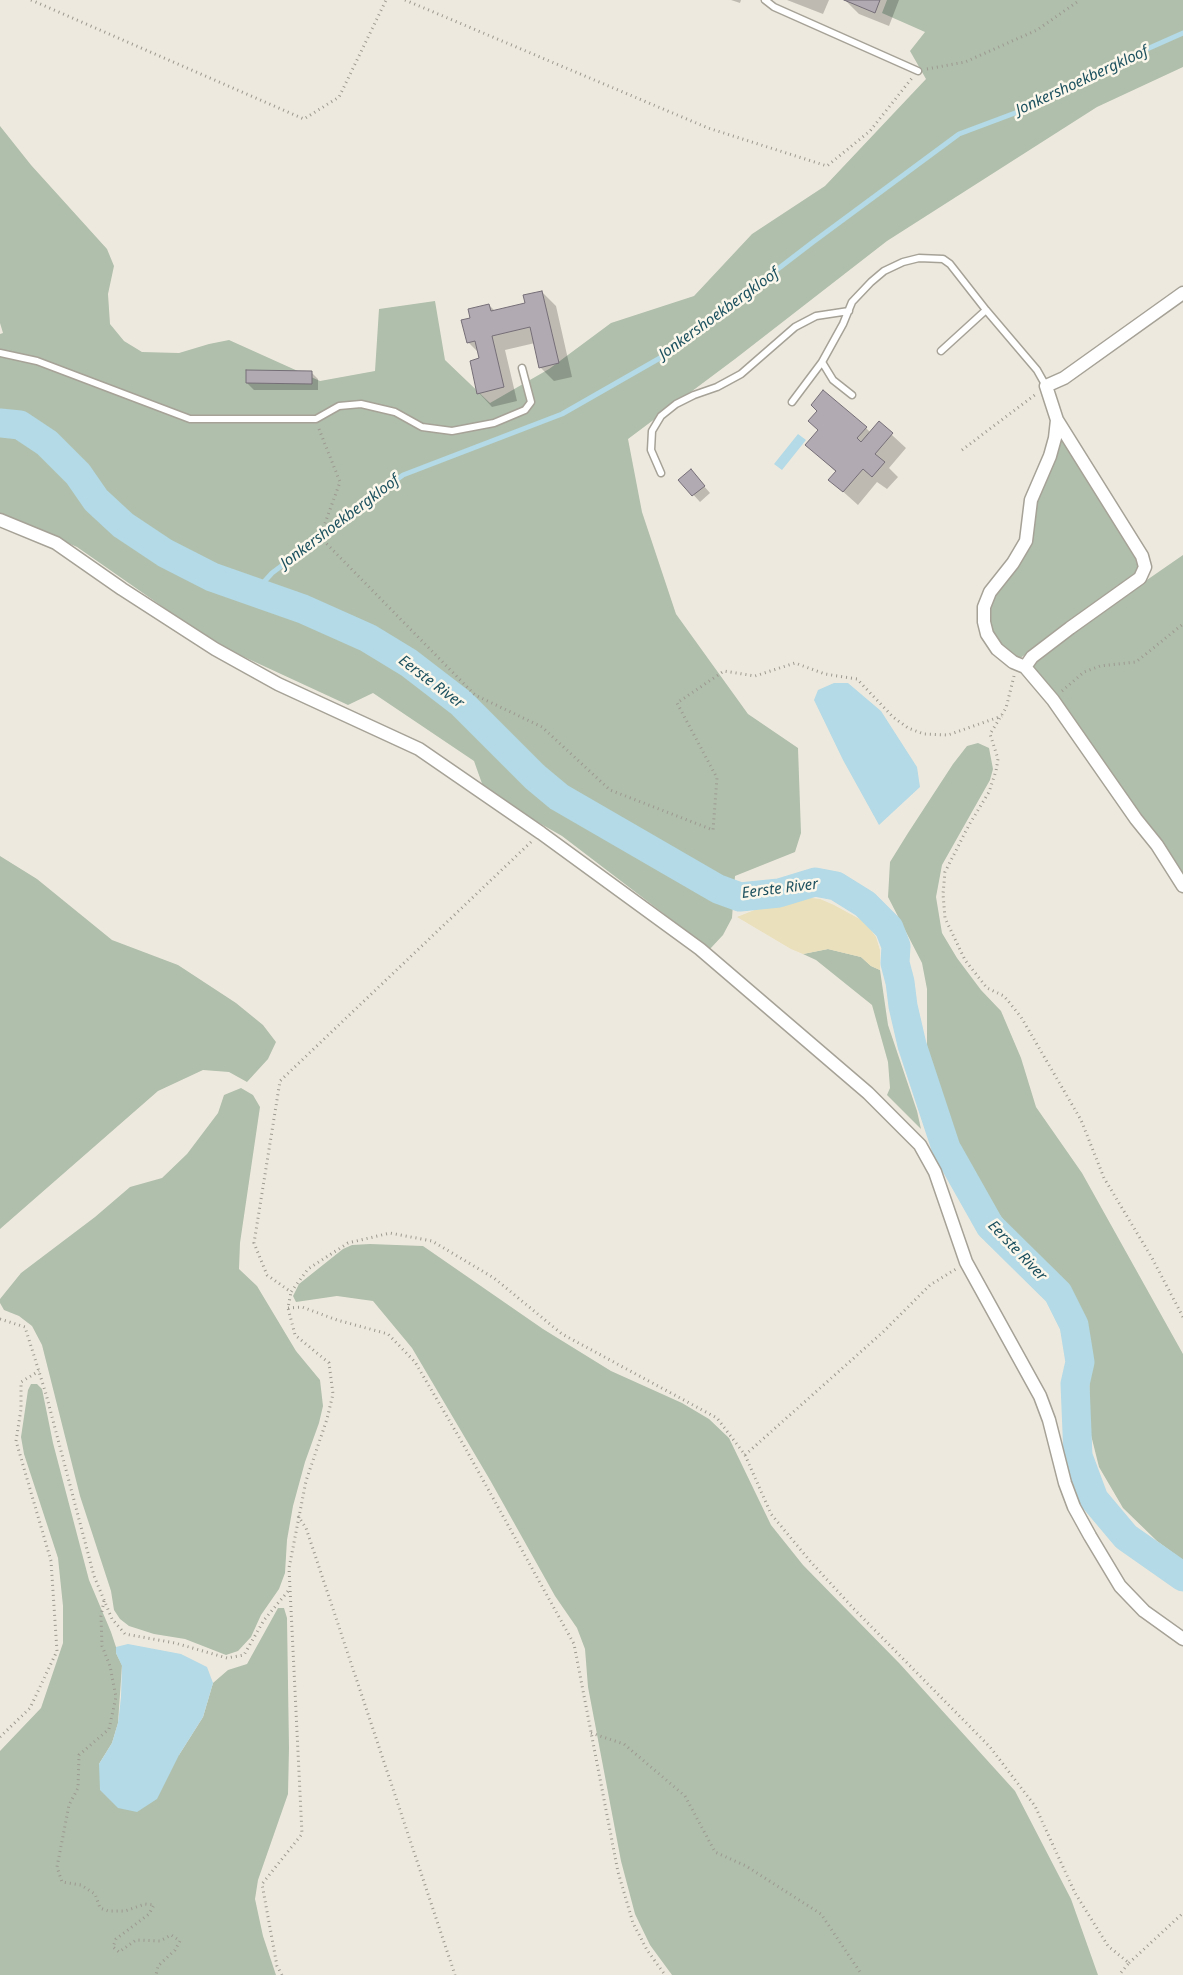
<!DOCTYPE html>
<html>
<head>
<meta charset="utf-8">
<style>
	body { margin:0 }
	canvas { display:block; background:#eee9de }
</style>
</head>
<body>
<canvas width="1183" height="1975"></canvas>
<script>
const ctx = document.querySelector('canvas').getContext('2d');
ctx.lineJoin = 'round';
function fillPath(path, color) { ctx.fillStyle = color; ctx.fill(path, 'evenodd'); }
const shape = rows => new Path2D(rows.map(r => 'M' + r).join(''));
function strokePath(path, color, width, dash) { ctx.strokeStyle = color; ctx.lineWidth = width; ctx.lineCap = dash ? 'butt' : 'round'; ctx.setLineDash(dash || []); ctx.stroke(path); }
function drawText(font, color, halo, rows, align = 'center') {
  ctx.font = font + ' "Noto Sans",sans-serif'; ctx.lineWidth = 5; ctx.setLineDash([]); ctx.textBaseline = 'middle'; ctx.strokeStyle = halo; ctx.fillStyle = color; for (const [text, x, y, turn = 0] of rows) {
    ctx.save(); ctx.translate(x, y); ctx.rotate((+turn || 0) * Math.PI / 180); ctx.textAlign = isNaN(turn) ? turn : align; if (halo) ctx.strokeText(text, 0, 0); ctx.fillText(text, 0, 0); ctx.restore();
  }
}
fillPath(shape([
	[887,0,1183,0,1183,67,1097,107,887,241,735,359,628,439,642,512,676,614,748,714,798,748,801,833,795,852,735,876,732,918,723,935,710,949,562,836,485,792,474,761,373,693,348,705,216,644,77,547,0,513,0,334,3,333,0,323,0,126,31,165,107,249,114,266,108,294,110,324,124,341,142,352,179,353,209,344,229,340,320,381,375,371,379,309,435,301,445,360,490,403,549,369,611,323,694,296,752,234,825,186,926,79,910,51,925,32,882,13],
	[1061,437,1140,562,1134,577,1019,659,1003,649,991,634,988,612,990,603,1017,563,1035,497],
	[1183,555,1183,879,1032,668,1038,657,1053,645],
	[978,743,989,748,993,769,990,780,942,865,936,897,942,933,957,958,981,990,1001,1011,1021,1058,1036,1107,1082,1173,1183,1354,1183,1560,1157,1541,1123,1508,1099,1467,1091,1435,1089,1408,1090,1350,1086,1320,1069,1289,1053,1270,1013,1232,989,1201,965,1159,939,1102,927,1049,927,989,922,963,888,897,890,862,908,833,953,764,967,746],
	[0,856,37,879,112,940,178,965,236,1003,263,1025,276,1042,268,1059,247,1082,229,1072,203,1070,158,1091,0,1229],
	[828,949,861,957,871,966,880,970,888,1025,917,1111,921,1129,887,1095,890,1088,888,1062,872,1005,816,960,803,954],
	[241,1088,253,1095,260,1107,240,1243,239,1269,257,1286,296,1351,320,1380,323,1406,319,1423,305,1462,293,1506,287,1540,285,1573,279,1589,261,1615,251,1637,238,1651,226,1655,185,1639,154,1634,129,1626,120,1619,114,1610,111,1591,80,1496,42,1345,32,1326,19,1316,4,1310,0,1303,0,1299,21,1273,95,1217,130,1187,162,1178,187,1154,218,1113,224,1095],
	[370,1244,423,1246,543,1329,611,1371,682,1403,709,1419,729,1438,771,1525,803,1565,900,1664,1015,1791,1071,1899,1098,1975,672,1975,650,1945,635,1914,621,1861,588,1687,585,1649,577,1628,555,1596,490,1480,412,1348,373,1301,337,1296,296,1302,293,1296,299,1284,343,1249,352,1245],
	[31,1384,37,1384,42,1389,53,1443,89,1580,111,1632,116,1647,116,1653,122,1665,118,1723,112,1743,99,1764,179,1755,203,1717,213,1683,228,1670,247,1664,278,1608,284,1608,287,1618,289,1748,288,1794,258,1880,255,1899,263,1936,276,1975,0,1975,0,1751,41,1708,63,1643,63,1606,58,1558,24,1454,21,1437,28,1390]
]), '#b0bfac');
fillPath(shape([
	[802,897,820,899,834,905,865,922,876,937,880,950,880,970,871,966,861,957,828,949,803,954,791,949,737,917,762,907]
]), '#eae0bb');
fillPath(shape([
	[798,434,806,440,782,470,774,464],
	[834,683,848,683,881,711,917,767,920,787,879,825,843,760,814,700,818,690],
	[128,1644,181,1654,207,1667,213,1683,203,1717,179,1755,157,1799,137,1812,118,1808,100,1790,99,1764,112,1743,118,1723,121,1697,122,1666,116,1653,116,1647]
]), '#b3dae6');
fillPath(shape([
	[731,0,741,0,740,3],
	[787,0,829,0,823,14],
	[845,0,899,0,889,26,859,14],
	[542,292,556,306,572,377,554,381,540,367,535,343,505,350,517,401,492,407,479,393,481,359,480,354,468,342,471,319,489,305,495,311,526,304],
	[311,372,318,379,318,390,254,390,247,383],
	[879,423,906,448,889,468,898,477,887,489,877,482,858,505,830,480,836,472,807,445,866,428,871,433],
	[697,478,710,493,700,502,680,480]
]), '#0003');
strokePath(shape([
	[254,593,272,573,403,475,562,414,667,354,813,242,959,134,1039,104,1138,53,1183,33]
]), '#b3dae6', 5);
strokePath(shape([
	[0,423,20,425,47,443,78,474,96,500,123,525,165,553,212,577,303,609,368,638,409,663,461,703,535,777,559,797,718,889,740,897,779,893,815,882,836,886,865,904,889,928,896,946,895,963,900,982,903,1006,912,1045,946,1148,990,1226,1058,1293,1074,1325,1080,1362,1075,1384,1078,1456,1094,1499,1126,1537,1183,1577]
]), '#b3dae6', 29);
const building = shape([
	[844,0,880,0,875,13,844,0],
	[542,291,559,363,539,368,530,327,492,336,504,387,477,394,470,361,479,358,475,341,467,343,461,320,470,318,468,309,489,304,491,311,525,303,523,295,542,291],
	[246,370,312,371,312,384,246,383,246,370],
	[823,390,867,427,857,438,861,442,879,421,893,433,875,454,885,462,872,477,863,469,843,492,828,480,836,471,805,445,818,430,808,421,817,411,811,405,823,390],
	[691,469,705,486,692,496,678,480,691,469]
]);
fillPath(building, '#b2aab3');
strokePath(building, '#756e77', 1);
const lane = shape([
	[765,0,774,7,918,71],
	[941,351,986,310],
	[0,353,37,361,190,419,316,419,339,406,361,404,395,412,422,427,452,431,494,423,525,410,531,402,522,368],
	[822,362,833,380,852,395],
	[792,402,822,362,843,324,852,302,871,282,884,271,903,262,919,258,943,259,950,264,986,310,1037,370,1046,386],
	[661,473,651,450,652,431,661,416,676,404,694,395,717,387,741,374,795,327,816,316,849,311]
]);
const street = shape([
	[1183,293,1064,378,1046,386,1057,420,1142,556,1145,567,1140,578,1070,628,1032,657,1025,667,1053,700,1136,819,1157,845,1183,886],
	[0,520,56,543,122,589,215,649,278,684,419,749,541,833,700,949,868,1093,920,1145,935,1172,966,1262,1040,1396,1049,1420,1065,1483,1074,1507,1090,1536,1120,1586,1144,1611,1183,1639],
	[1025,667,1013,662,997,649,987,634,984,622,984,607,990,592,1013,563,1026,541,1031,500,1050,456,1055,438,1057,420]
]);
strokePath(lane, '#a6a297', 9);
strokePath(street, '#a6a297', 15);
strokePath(shape([
	[31,0,304,119,339,97,386,0],
	[405,0,708,128,827,166,870,131,912,78],
	[927,69,965,62,1037,30,1080,0],
	[319,429,340,482,320,537,475,695,542,727,610,790,713,830,717,778,677,703,724,671,755,676,795,663,825,674,857,679,893,717,908,728,924,734,948,735,1002,716],
	[962,450,1036,394],
	[1014,676,1006,708,990,734,998,759,996,771,989,792,969,825,945,872,943,894,945,918,965,960,987,988,1004,996,1021,1017,1081,1120,1104,1178,1152,1258,1183,1317],
	[1062,691,1084,672,1100,666,1136,662,1183,624],
	[531,842,280,1081,254,1243,267,1275,291,1292,308,1269,348,1243,390,1233,432,1241,494,1278,562,1334,717,1418,745,1455,771,1514,810,1561,854,1609,990,1747,1035,1806,1075,1893,1108,1946,1129,1963,1119,1975],
	[288,1308,302,1307,337,1320,388,1334,415,1362,463,1444,574,1644,618,1872,633,1923,647,1950,665,1975],
	[0,1319,25,1327,46,1394,94,1576,112,1619,125,1634,175,1643,227,1658,244,1655,264,1620,289,1590],
	[745,1455,883,1332,930,1285,956,1269],
	[298,1516,306,1528,455,1975],
	[104,1601,101,1616,102,1646,110,1666,116,1697,109,1729,79,1755,78,1788,69,1805,57,1867,62,1882,81,1885,95,1894,100,1908,108,1911,125,1911,145,1904,154,1905,149,1914,116,1939,113,1947,119,1952,136,1940,160,1941,171,1935,180,1941,175,1950,158,1966,156,1975],
	[591,1733,624,1744,685,1796,715,1852,746,1866,821,1914,862,1975],
	[0,1737,30,1708,57,1651,51,1561,16,1441,21,1409,21,1382,39,1371],
	[1129,1963,1183,1913],
	[282,1975,277,1966,262,1884,302,1834,289,1568,306,1481,327,1419,333,1394,329,1363,295,1335,288,1308,291,1292]
]), '#9c9990', 3, [1, 4]);
strokePath(lane, '#fff', 6);
strokePath(street, '#fff', 12);
drawText('italic 15px', '#1c515f', '#fcf7eb', [
	["Jonkershoekbergkloof",1082,81,-25],
	["Jonkershoekbergkloof",719,314,-36],
	["Jonkershoekbergkloof",340,522,-37],
	["Eerste River",431,682,37],
	["Eerste River",780,889,-7],
	["Eerste River",1017,1251,46]
]);
</script>
</body>
</html>
